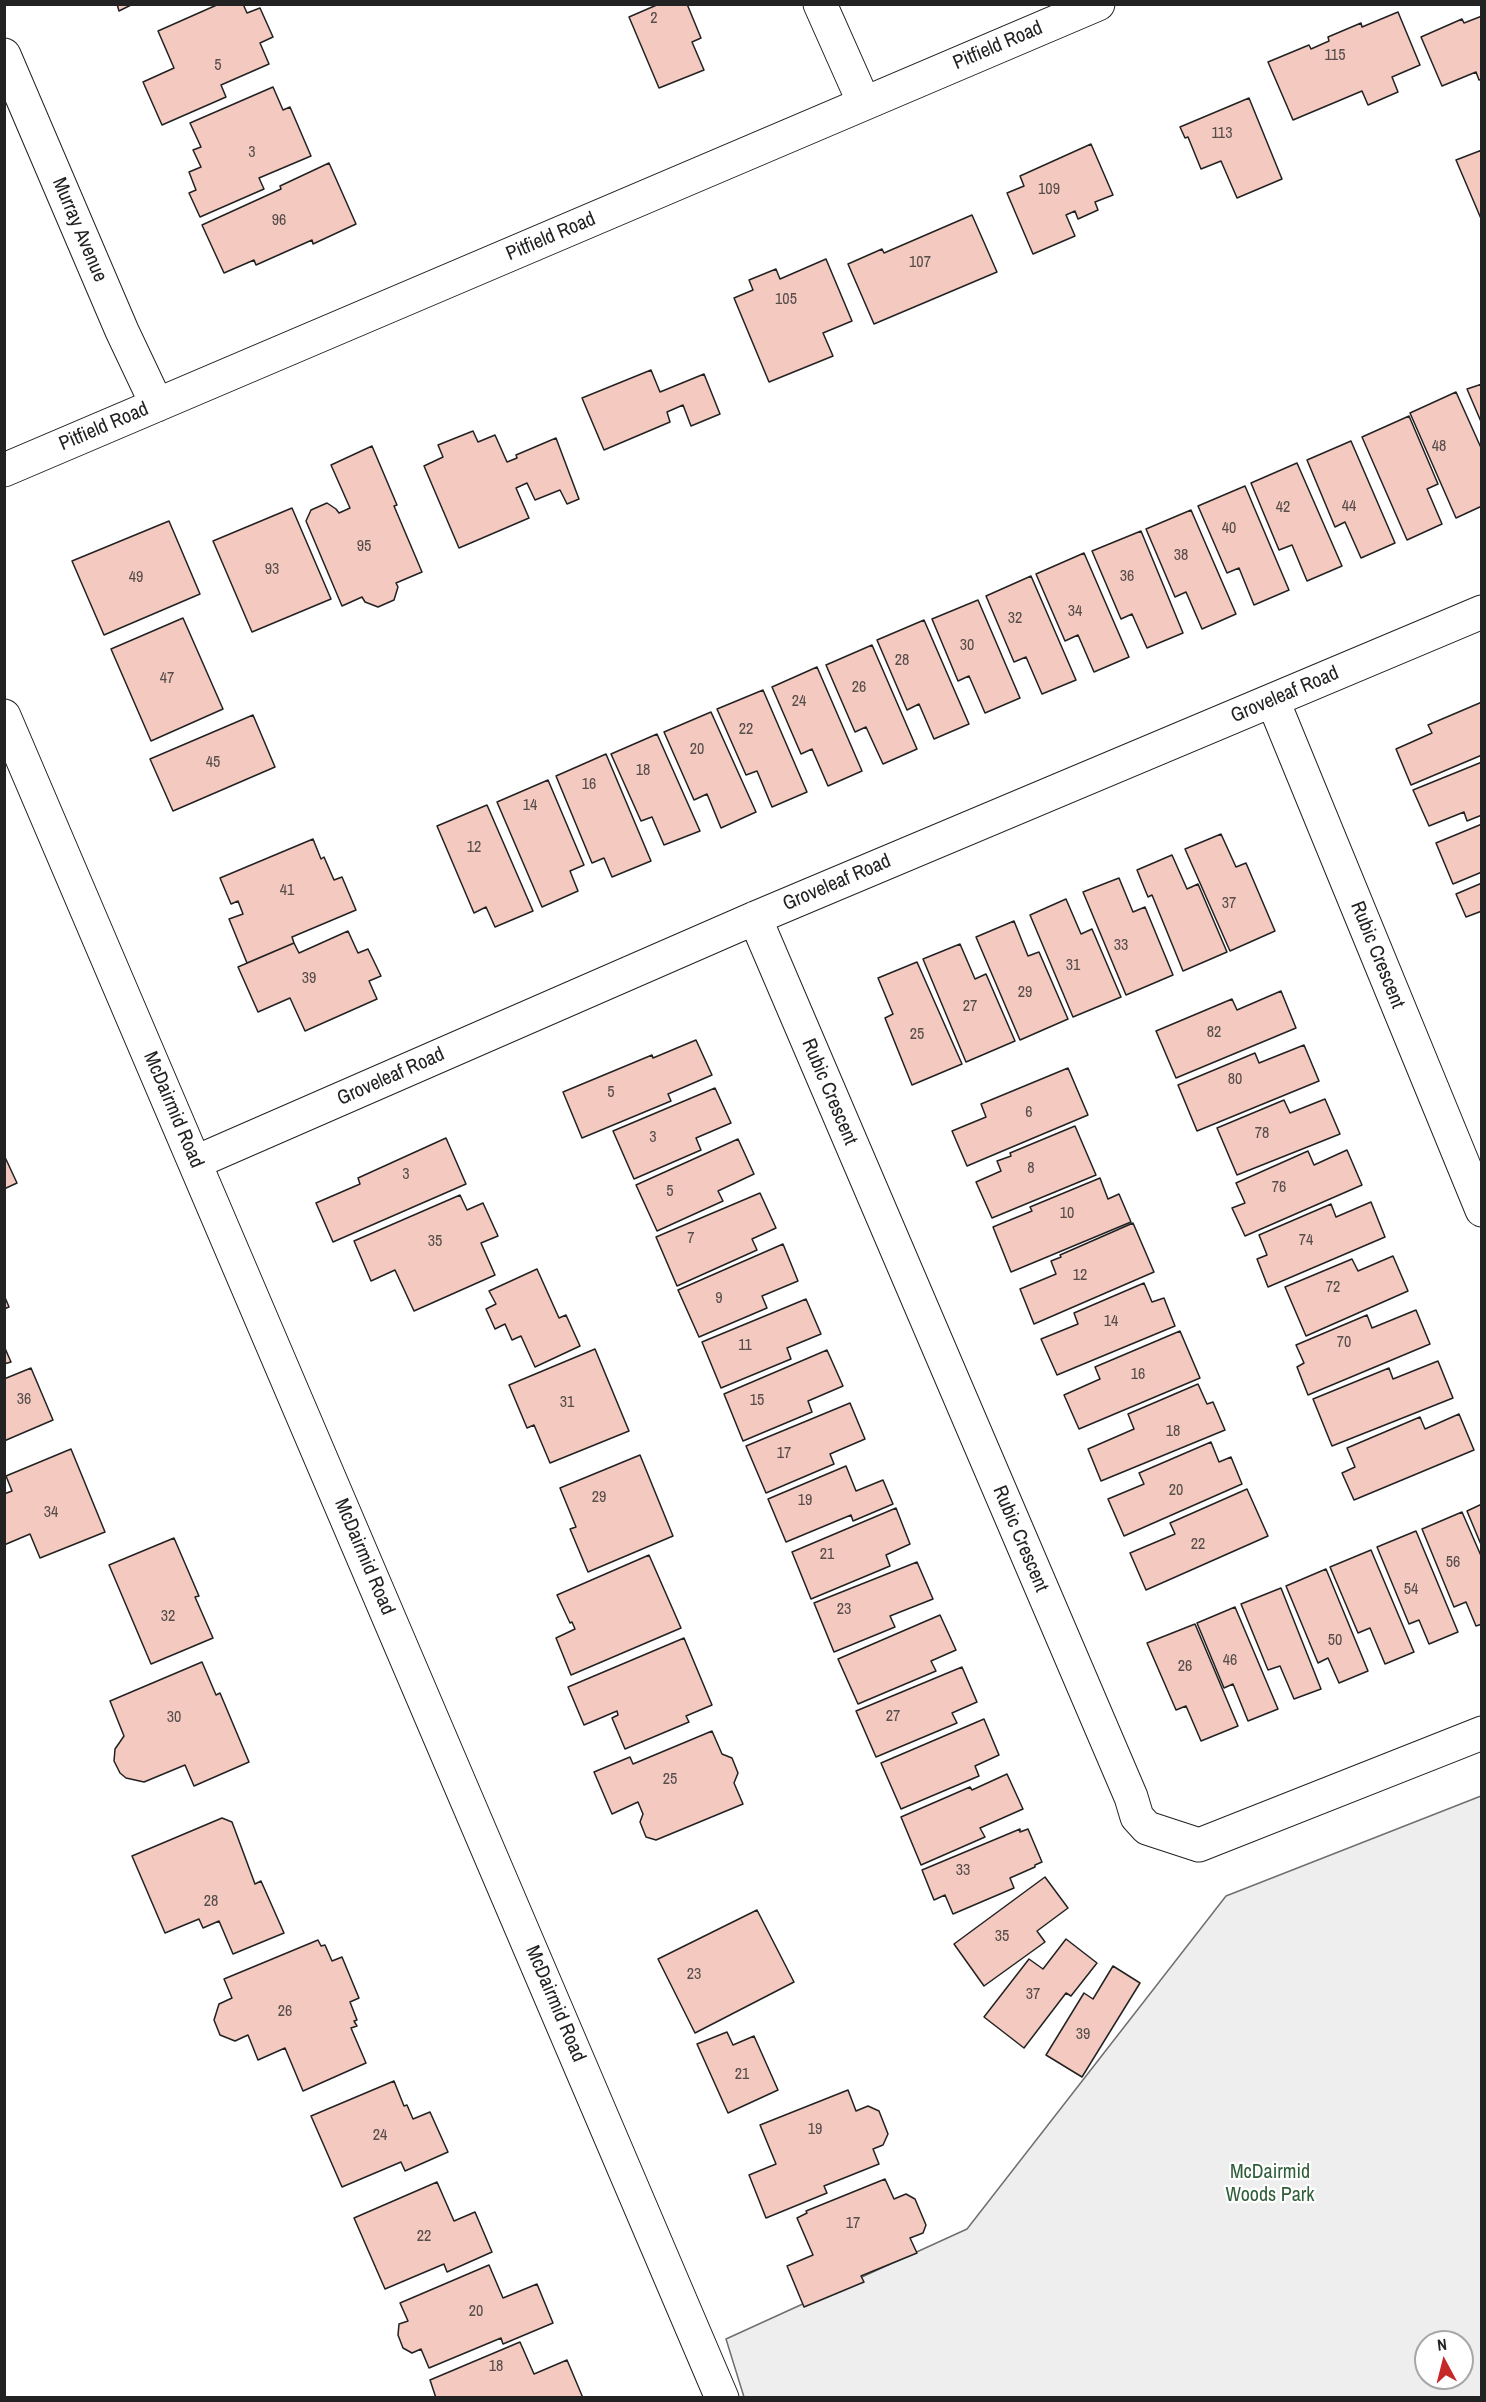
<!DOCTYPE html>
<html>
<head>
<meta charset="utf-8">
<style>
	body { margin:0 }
	#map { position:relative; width:1486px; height:2402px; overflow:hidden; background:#fff; font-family:"Archivo Narrow",sans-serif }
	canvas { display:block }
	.frame { position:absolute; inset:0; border:6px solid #222; pointer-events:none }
	.north { position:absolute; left:1414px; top:2330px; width:60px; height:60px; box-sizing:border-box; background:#fff; border:2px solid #a7a7a7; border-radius:50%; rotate:353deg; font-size:16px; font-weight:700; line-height:24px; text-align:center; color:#222 }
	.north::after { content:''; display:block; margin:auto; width:21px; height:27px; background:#c62828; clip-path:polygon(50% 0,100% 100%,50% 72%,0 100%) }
</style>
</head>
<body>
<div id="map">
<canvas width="1486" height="2402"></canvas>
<div class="frame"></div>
<div class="north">N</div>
</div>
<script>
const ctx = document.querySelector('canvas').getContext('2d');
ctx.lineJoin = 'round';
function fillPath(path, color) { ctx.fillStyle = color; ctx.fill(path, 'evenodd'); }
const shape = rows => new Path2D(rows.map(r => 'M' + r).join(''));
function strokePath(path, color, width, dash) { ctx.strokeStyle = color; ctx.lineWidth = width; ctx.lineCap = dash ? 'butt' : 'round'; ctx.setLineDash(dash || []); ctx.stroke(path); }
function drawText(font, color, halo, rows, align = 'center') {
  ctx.font = font + ' "Archivo Narrow",sans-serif'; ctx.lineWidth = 4.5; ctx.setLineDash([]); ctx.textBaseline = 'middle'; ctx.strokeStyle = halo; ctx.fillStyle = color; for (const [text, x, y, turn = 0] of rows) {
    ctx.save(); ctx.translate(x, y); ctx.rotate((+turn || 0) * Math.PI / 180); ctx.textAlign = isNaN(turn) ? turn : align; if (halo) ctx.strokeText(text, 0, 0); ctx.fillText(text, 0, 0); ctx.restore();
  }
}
const green = shape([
	[1481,1796,1481,2397,744,2397,726,2339,967,2229,1226,1896,1481,1796],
	[1426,2342,1462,2342,1462,2378,1426,2378,1426,2342]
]);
fillPath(green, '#eee');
strokePath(green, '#6f6f6f', 1.5);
const building = shape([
	[117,4,133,4,119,11,117,4],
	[219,4,243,4,247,13,260,8,273,37,260,43,269,64,221,85,226,97,162,125,143,82,174,68,158,31,219,4],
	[659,4,687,4,701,38,692,42,704,70,659,88,629,17,659,4],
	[1398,12,1420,65,1392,77,1398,92,1368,105,1362,91,1293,120,1268,62,1309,45,1311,49,1329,41,1328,37,1361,23,1362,27,1398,12],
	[1482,16,1482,79,1479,80,1476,72,1442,86,1421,37,1462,19,1464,23,1482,16],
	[273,87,283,110,290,107,311,156,259,178,264,189,200,217,189,193,196,190,189,172,201,167,193,150,201,147,190,123,273,87],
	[1249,98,1282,179,1237,198,1221,161,1201,169,1188,137,1185,138,1180,127,1249,98],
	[1091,144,1113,195,1095,202,1098,210,1078,219,1075,211,1066,215,1075,236,1033,254,1007,193,1024,186,1020,176,1091,144],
	[1482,150,1482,221,1456,160,1482,150],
	[329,163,356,224,313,244,312,240,256,265,254,260,224,273,202,225,281,189,280,186,329,163],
	[972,215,997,272,874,324,848,264,882,249,884,253,972,215],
	[826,259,852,321,823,333,833,356,769,382,734,298,753,290,749,280,776,269,780,279,826,259],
	[651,370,660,392,704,374,720,414,691,426,683,405,667,412,670,422,604,450,582,398,651,370],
	[1482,384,1482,424,1467,389,1482,384],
	[1456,392,1482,450,1482,506,1456,518,1410,413,1456,392],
	[1409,416,1438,484,1427,489,1442,524,1407,540,1362,437,1409,416],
	[473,431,478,442,495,435,507,462,517,458,516,455,556,438,579,499,567,504,560,490,535,500,527,483,516,488,529,518,459,548,424,466,443,457,438,445,473,431],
	[1351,441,1395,543,1361,558,1345,522,1335,527,1307,460,1351,441],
	[372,446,397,505,394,506,422,572,396,583,398,587,394,600,378,607,365,602,362,597,342,606,306,521,311,510,327,503,336,509,339,513,350,508,331,465,372,446],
	[1297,463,1342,566,1307,581,1292,545,1279,550,1251,483,1297,463],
	[1245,486,1289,590,1254,605,1239,568,1227,573,1198,506,1245,486],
	[292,508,331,599,252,632,213,541,292,508],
	[1191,510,1236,614,1202,629,1186,592,1175,597,1146,529,1191,510],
	[169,521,200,594,104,635,72,561,169,521],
	[1141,531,1183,633,1147,648,1132,614,1121,619,1092,551,1141,531],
	[1084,553,1129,657,1094,672,1078,635,1065,641,1036,574,1084,553],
	[1031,576,1076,680,1042,694,1026,657,1014,662,986,596,1031,576],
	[978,600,1020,698,985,713,969,676,958,681,932,619,978,600],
	[183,618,223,709,151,741,111,649,183,618],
	[924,620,969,724,934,739,919,704,907,710,877,640,924,620],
	[872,645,917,749,883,764,866,727,855,732,826,665,872,645],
	[817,667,862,771,828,786,812,749,801,754,772,687,817,667],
	[763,690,807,792,772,807,757,771,746,775,717,709,763,690],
	[1482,702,1482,755,1411,785,1396,749,1432,733,1428,725,1482,702],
	[711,712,756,812,721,828,707,794,694,800,664,732,711,712],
	[253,715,275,767,173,811,150,759,253,715],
	[657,734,700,831,664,845,652,817,641,821,611,754,657,734],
	[606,754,651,861,612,877,604,858,592,863,556,776,606,754],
	[1482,762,1482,815,1467,821,1464,812,1429,826,1413,790,1482,762],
	[548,780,584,865,570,871,578,891,542,907,497,802,548,780],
	[487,805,533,911,495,927,486,907,474,913,437,826,487,805],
	[1482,824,1482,872,1453,884,1436,843,1482,824],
	[1221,834,1236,867,1246,863,1275,931,1230,951,1185,849,1221,834],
	[313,839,321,859,324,857,334,880,342,877,356,910,292,937,294,943,247,963,229,919,243,914,238,901,231,904,220,878,313,839],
	[1172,855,1187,889,1198,884,1227,952,1183,971,1152,895,1148,897,1137,870,1172,855],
	[1119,878,1133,912,1145,907,1173,975,1126,995,1083,892,1119,878],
	[1482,883,1482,911,1466,917,1456,894,1482,883],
	[1066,899,1081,934,1092,929,1121,997,1073,1017,1030,915,1066,899],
	[1014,921,1028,956,1039,952,1068,1019,1020,1040,976,937,1014,921],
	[348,931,358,953,368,949,381,976,369,981,377,999,305,1031,290,998,258,1012,238,967,294,943,299,953,348,931],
	[960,944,975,979,986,974,1015,1041,966,1062,923,959,960,944],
	[917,962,962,1064,912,1085,885,1018,893,1014,878,978,917,962],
	[1281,991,1296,1028,1176,1078,1156,1031,1232,999,1237,1010,1281,991],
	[696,1040,712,1075,668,1094,671,1101,582,1138,563,1092,652,1055,653,1058,696,1040],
	[1304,1045,1319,1081,1197,1131,1178,1085,1255,1053,1259,1063,1304,1045],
	[1068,1068,1088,1115,967,1166,952,1131,986,1117,981,1104,1068,1068],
	[715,1088,731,1123,696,1138,701,1150,634,1179,613,1131,715,1088],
	[1325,1099,1340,1134,1237,1175,1217,1128,1284,1100,1290,1113,1325,1099],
	[1075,1126,1096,1175,992,1218,976,1182,1001,1171,997,1161,1011,1156,1010,1153,1075,1126],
	[446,1138,466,1184,333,1242,316,1203,360,1184,358,1178,446,1138],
	[738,1139,754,1174,718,1191,723,1201,657,1231,636,1185,738,1139],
	[1347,1150,1362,1185,1245,1236,1232,1208,1245,1203,1236,1183,1308,1151,1314,1165,1347,1150],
	[4,1155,17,1183,4,1189,4,1155],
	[1100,1178,1108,1199,1119,1194,1131,1222,1011,1272,993,1227,1032,1211,1030,1207,1100,1178],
	[760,1193,776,1228,752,1239,757,1250,677,1286,656,1237,760,1193],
	[460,1195,467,1210,483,1203,498,1236,481,1243,495,1275,414,1311,395,1270,371,1281,354,1241,460,1195],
	[1371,1202,1385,1237,1268,1287,1257,1259,1267,1255,1259,1235,1331,1204,1336,1217,1371,1202],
	[1133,1223,1154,1272,1034,1324,1020,1289,1056,1274,1051,1261,1061,1257,1060,1255,1133,1223],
	[783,1244,798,1281,762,1296,767,1308,699,1337,678,1290,783,1244],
	[1393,1256,1408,1291,1306,1336,1285,1287,1352,1259,1358,1271,1393,1256],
	[537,1269,559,1318,566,1315,580,1346,535,1367,521,1336,512,1340,505,1324,495,1329,486,1309,496,1304,489,1291,537,1269],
	[1144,1283,1152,1302,1164,1298,1175,1326,1057,1375,1041,1339,1078,1324,1074,1313,1144,1283],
	[4,1295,9,1307,4,1309,4,1295],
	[806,1299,821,1334,787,1348,791,1359,721,1388,702,1342,806,1299],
	[1416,1310,1430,1344,1308,1395,1297,1367,1304,1363,1296,1345,1367,1315,1372,1328,1416,1310],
	[1180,1331,1200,1378,1079,1429,1064,1395,1100,1379,1095,1367,1180,1331],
	[4,1346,11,1362,4,1364,4,1346],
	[595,1349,629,1431,550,1463,534,1425,527,1428,509,1385,595,1349],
	[827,1350,843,1386,808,1401,812,1412,743,1441,724,1394,827,1350],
	[1438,1361,1453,1398,1332,1446,1313,1399,1389,1368,1393,1379,1438,1361],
	[31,1368,53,1420,4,1441,4,1379,31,1368],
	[1198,1384,1207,1404,1213,1402,1225,1430,1101,1481,1088,1449,1134,1429,1128,1414,1198,1384],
	[850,1403,865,1439,830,1454,834,1464,766,1493,746,1446,850,1403],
	[1459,1414,1474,1450,1354,1500,1342,1473,1355,1467,1347,1448,1420,1417,1425,1429,1459,1414],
	[1211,1442,1219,1462,1231,1457,1242,1484,1124,1536,1108,1499,1144,1484,1139,1473,1211,1442],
	[71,1449,105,1532,40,1558,30,1534,4,1545,4,1494,12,1491,6,1476,71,1449],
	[640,1455,673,1536,588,1572,570,1529,576,1527,560,1488,640,1455],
	[846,1466,856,1491,883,1480,893,1504,853,1521,851,1515,786,1542,768,1499,846,1466],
	[1247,1489,1268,1536,1146,1590,1130,1553,1175,1534,1170,1523,1247,1489],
	[1482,1504,1482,1547,1467,1511,1482,1504],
	[896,1508,910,1544,886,1555,890,1566,811,1599,792,1552,896,1508],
	[1462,1512,1482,1558,1482,1624,1476,1626,1466,1602,1454,1607,1422,1529,1462,1512],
	[1416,1531,1458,1632,1429,1644,1419,1620,1409,1624,1377,1547,1416,1531],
	[174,1538,199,1596,195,1597,213,1638,151,1664,109,1565,174,1538],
	[1371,1550,1414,1652,1385,1664,1370,1628,1358,1633,1330,1567,1371,1550],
	[649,1555,681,1628,571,1675,556,1638,575,1629,572,1622,570,1623,557,1595,649,1555],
	[917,1562,933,1599,890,1616,895,1627,834,1652,814,1603,917,1562],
	[1326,1569,1368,1671,1339,1683,1328,1658,1318,1663,1286,1586,1326,1569],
	[1281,1588,1321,1689,1294,1699,1280,1666,1268,1670,1241,1604,1281,1588],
	[1235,1607,1278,1709,1248,1721,1233,1684,1224,1688,1197,1623,1235,1607],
	[940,1615,956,1650,931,1661,936,1671,858,1704,838,1659,940,1615],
	[1195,1624,1238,1726,1201,1741,1186,1706,1176,1710,1147,1643,1195,1624],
	[684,1638,712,1705,686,1716,689,1722,625,1749,612,1718,618,1715,617,1711,584,1725,568,1687,684,1638],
	[202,1662,216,1695,220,1693,249,1762,194,1786,185,1765,144,1782,126,1778,120,1773,114,1761,115,1749,124,1736,110,1701,202,1662],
	[962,1667,977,1702,952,1713,957,1723,876,1757,856,1711,962,1667],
	[984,1719,999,1755,975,1766,979,1776,901,1809,881,1763,984,1719],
	[712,1731,722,1754,732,1758,738,1773,734,1783,743,1804,656,1840,646,1837,640,1822,643,1814,638,1802,612,1814,594,1772,630,1757,633,1764,712,1731],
	[1007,1774,1023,1809,980,1828,985,1837,921,1865,901,1817,970,1787,972,1790,1007,1774],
	[222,1818,232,1822,255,1884,261,1881,284,1933,233,1954,219,1921,203,1928,199,1919,165,1933,132,1856,222,1818],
	[1020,1829,1020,1832,1028,1829,1042,1862,1035,1865,1035,1867,1010,1878,1014,1888,953,1914,945,1895,934,1900,922,1870,1020,1829],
	[1045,1877,1068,1908,1037,1931,1045,1942,984,1986,954,1944,1045,1877],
	[757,1910,794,1982,695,2033,658,1959,757,1910],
	[1066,1939,1097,1963,1071,1996,1066,1993,1024,2048,984,2017,1029,1959,1043,1969,1066,1939],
	[318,1940,321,1946,325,1945,332,1961,342,1957,359,1998,350,2002,357,2020,354,2021,357,2026,351,2028,366,2063,303,2091,285,2048,258,2060,248,2035,235,2041,220,2035,214,2020,219,2004,232,1998,224,1979,318,1940],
	[1113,1966,1140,1983,1082,2077,1046,2055,1084,1993,1093,1999,1113,1966],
	[727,2032,733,2045,754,2036,778,2090,728,2113,697,2044,727,2032],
	[394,2081,404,2106,407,2105,413,2119,430,2112,448,2152,405,2171,401,2162,342,2187,311,2116,394,2081],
	[848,2090,856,2111,868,2106,879,2111,888,2134,883,2145,873,2149,879,2164,824,2186,827,2193,766,2218,749,2175,776,2164,760,2125,848,2090],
	[885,2179,894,2199,906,2194,915,2199,926,2225,923,2233,910,2238,917,2253,861,2276,864,2282,804,2307,787,2266,813,2255,797,2218,807,2213,806,2211,885,2179],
	[437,2182,454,2221,475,2212,492,2252,447,2272,444,2264,385,2289,354,2218,437,2182],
	[489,2265,503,2298,537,2284,553,2323,503,2344,501,2338,429,2368,421,2349,412,2353,403,2348,398,2335,399,2324,408,2321,400,2303,489,2265],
	[520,2342,534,2374,567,2360,583,2398,436,2398,430,2380,520,2342]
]);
fillPath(building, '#f3c9c0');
strokePath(building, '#222', 1.5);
const minor = shape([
	[820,4,864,103],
	[4,55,122,331,157,405],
	[4,470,1098,4],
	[1273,701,1482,1210],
	[4,716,722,2398],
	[755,918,1131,1797,1137,1817,1147,1828,1199,1845,1482,1733],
	[196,1162,755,918,1482,612]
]);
strokePath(minor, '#222', 35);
strokePath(minor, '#fff', 33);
drawText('16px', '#564c4a', null, [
	["2",654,19],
	["115",1335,56],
	["5",218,66],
	["113",1222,134],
	["3",252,153],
	["109",1049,190],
	["96",279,221],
	["107",920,263],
	["105",786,300],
	["48",1439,447],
	["44",1349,507],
	["42",1283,508],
	["40",1229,529],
	["95",364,547],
	["38",1181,556],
	["93",272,570],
	["36",1127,577],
	["49",136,578],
	["34",1075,612],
	["32",1015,619],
	["30",967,646],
	["28",902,661],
	["47",167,679],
	["26",859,688],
	["24",799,702],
	["22",746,730],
	["20",697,750],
	["45",213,763],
	["18",643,771],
	["16",589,785],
	["14",530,806],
	["12",474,848],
	["41",287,891],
	["37",1229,904],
	["33",1121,946],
	["31",1073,966],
	["39",309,979],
	["29",1025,993],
	["27",970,1007],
	["82",1214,1033],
	["25",917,1035],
	["80",1235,1080],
	["5",611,1093],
	["6",1029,1113],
	["78",1262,1134],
	["3",653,1138],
	["8",1031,1169],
	["3",406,1175],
	["76",1279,1188],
	["5",670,1192],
	["10",1067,1214],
	["7",691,1239],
	["74",1306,1241],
	["35",435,1242],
	["12",1080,1276],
	["72",1333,1288],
	["9",719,1299],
	["14",1111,1322],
	["70",1344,1343],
	["11",745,1346],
	["16",1138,1375],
	["36",24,1400],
	["15",757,1401],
	["31",567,1403],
	["18",1173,1432],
	["17",784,1454],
	["20",1176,1491],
	["29",599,1498],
	["19",805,1501],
	["34",51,1513],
	["22",1198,1545],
	["21",827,1555],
	["56",1453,1563],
	["54",1411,1590],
	["23",844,1610],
	["32",168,1617],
	["50",1335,1641],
	["46",1230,1661],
	["26",1185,1667],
	["27",893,1717],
	["30",174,1718],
	["25",670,1780],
	["33",963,1871],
	["28",211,1902],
	["35",1002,1937],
	["23",694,1975],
	["37",1033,1995],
	["26",285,2012],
	["39",1083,2035],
	["21",742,2075],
	["19",815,2130],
	["24",380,2136],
	["17",853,2224],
	["22",424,2237],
	["20",476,2312],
	["18",496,2367]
]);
drawText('20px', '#222', '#fff', [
	["Pitfield Road",998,46,-23],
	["Murray Avenue",79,230,67],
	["Pitfield Road",551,237,-23],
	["Pitfield Road",104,427,-23],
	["Groveleaf Road",1285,695,-23],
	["Groveleaf Road",837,883,-23],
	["Rubic Crescent",1377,955,68],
	["Groveleaf Road",391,1077,-24],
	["Rubic Crescent",829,1092,67],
	["McDairmid Road",173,1110,67],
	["Rubic Crescent",1020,1539,67],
	["McDairmid Road",364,1557,67],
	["McDairmid Road",555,2004,67]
]);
drawText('20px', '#2f5e38', '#fff', [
	["McDairmid",1270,2173],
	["Woods Park",1270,2196]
]);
</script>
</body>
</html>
